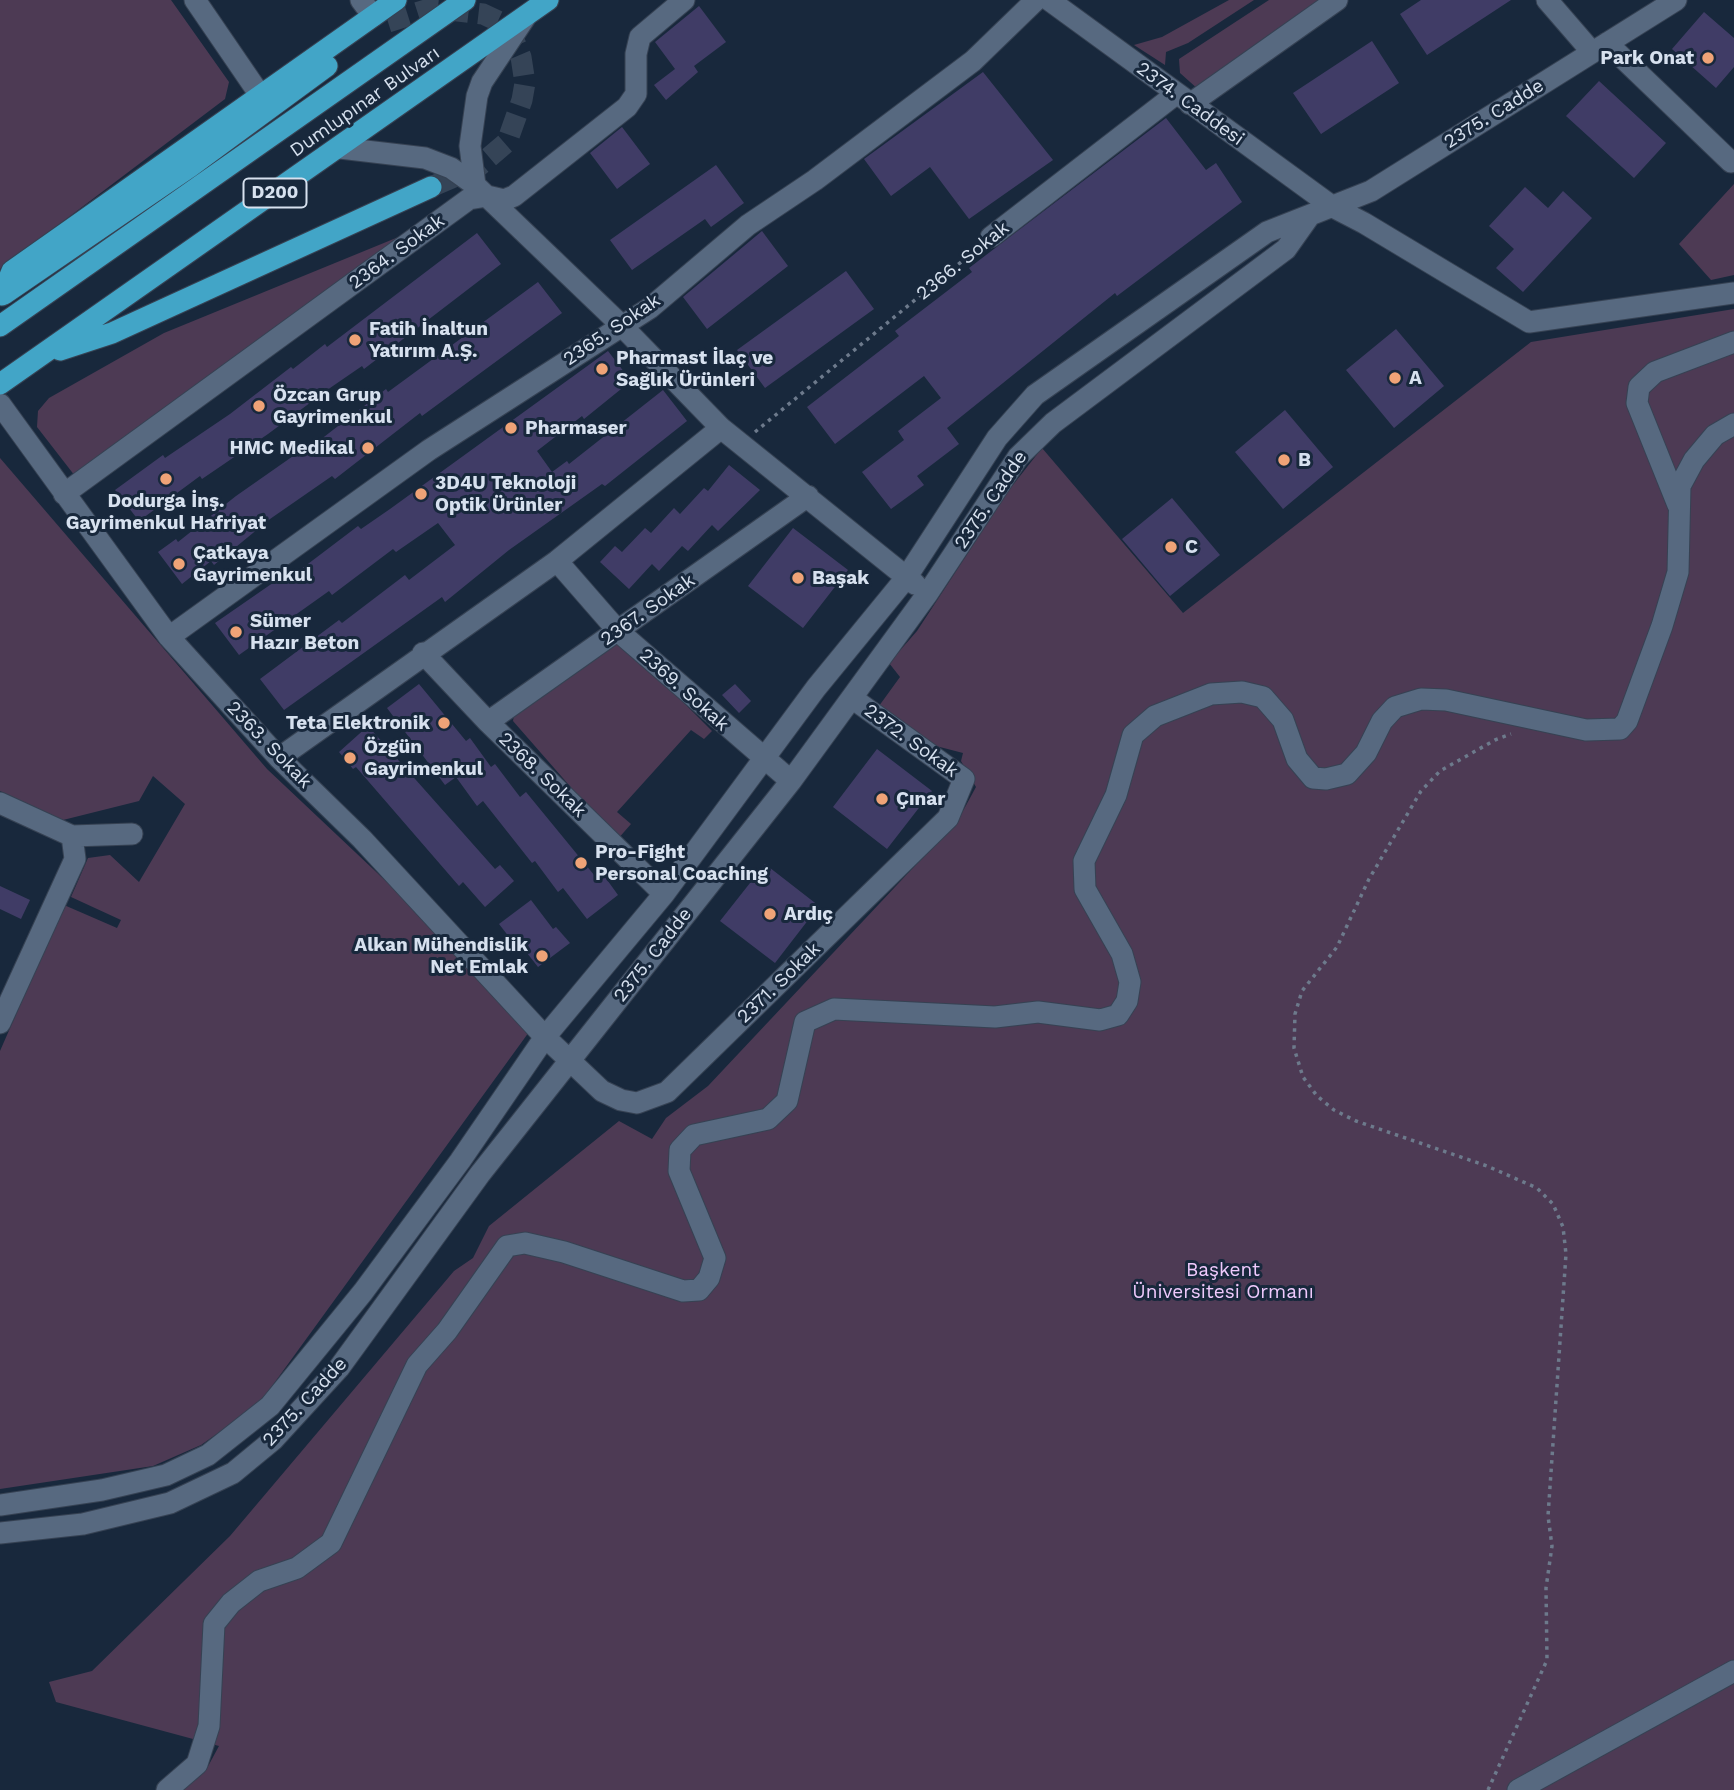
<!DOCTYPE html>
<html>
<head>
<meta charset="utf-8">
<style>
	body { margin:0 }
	canvas { display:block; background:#18283c }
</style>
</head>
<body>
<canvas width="1734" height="1790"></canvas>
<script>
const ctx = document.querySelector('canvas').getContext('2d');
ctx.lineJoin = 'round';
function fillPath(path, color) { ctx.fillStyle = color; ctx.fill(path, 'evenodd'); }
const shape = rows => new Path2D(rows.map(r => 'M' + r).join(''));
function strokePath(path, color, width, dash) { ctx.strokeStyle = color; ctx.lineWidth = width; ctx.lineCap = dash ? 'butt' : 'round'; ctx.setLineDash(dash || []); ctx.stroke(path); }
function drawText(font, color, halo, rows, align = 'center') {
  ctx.font = font + ' "Work Sans",sans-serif'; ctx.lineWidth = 6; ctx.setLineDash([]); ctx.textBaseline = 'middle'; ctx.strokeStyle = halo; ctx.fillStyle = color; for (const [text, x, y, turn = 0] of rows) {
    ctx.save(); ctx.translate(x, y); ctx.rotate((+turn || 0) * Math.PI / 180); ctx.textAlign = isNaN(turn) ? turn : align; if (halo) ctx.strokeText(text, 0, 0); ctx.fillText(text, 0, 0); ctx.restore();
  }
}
fillPath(shape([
	[0,0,171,0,229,82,225,99,0,269],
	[1229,0,1254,0,1188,43,1166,52,1165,65,1134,45,1162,37],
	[1269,0,1327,0,1199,90,1180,73,1179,59],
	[1734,184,1734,275,1711,280,1679,244],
	[418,229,75,476,37,427,38,411,49,398,164,333],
	[1734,309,1734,1790,177,1790,206,1770,219,1746,56,1702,49,1682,92,1671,230,1536,454,1271,473,1258,489,1226,619,1121,652,1139,666,1118,708,1086,958,820,976,787,961,761,963,753,936,746,879,706,900,677,889,663,917,631,1009,490,1042,448,1183,613,1531,342],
	[0,458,267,769,461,952,529,1032,259,1404,201,1445,153,1466,0,1489,0,1051,64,905,117,928,121,920,71,897,88,858,110,855,139,882,185,804,153,776,139,801,63,820,0,791],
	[622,641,712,731,704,739,691,730,617,812,631,824,617,840,513,721,515,710]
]), '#4d3a54');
fillPath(shape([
	[1421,0,1511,0,1427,55,1400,14],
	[699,6,726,42,694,66,698,72,666,100,654,85,675,69,655,42],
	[1704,12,1734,38,1734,67,1716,88,1672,49],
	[1372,41,1399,83,1321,134,1293,93],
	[983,72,1053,160,969,219,930,167,891,196,864,159],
	[1599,81,1666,143,1634,178,1566,116],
	[1166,118,1206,170,1216,163,1242,202,1117,296,1115,293,947,428,959,444,917,476,924,485,891,509,862,472,904,440,898,431,941,398,924,376,835,444,807,407,899,336,895,331,972,272,969,268],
	[622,127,650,164,617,189,590,153],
	[716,165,744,203,711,227,705,219,632,270,610,240],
	[1525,187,1548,208,1563,191,1592,218,1523,292,1496,268,1514,249,1489,226],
	[762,231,788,266,707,329,683,297],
	[477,233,501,264,364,369,362,366,330,388,268,434,202,479,200,476,139,521,115,490,163,455,165,458,230,414,291,367,293,369,325,344,327,347],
	[846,271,874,309,765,388,737,350],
	[538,282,562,313,422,416,420,413,335,479,332,476,270,519,214,565,211,561,182,584,158,552,176,539,178,542,236,496,296,454,298,457,386,389,388,392],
	[1396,329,1444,386,1394,428,1346,370],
	[608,351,631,381,584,419,582,416,537,451,552,472,567,461,569,464,663,390,687,421,605,486,602,484,509,550,445,602,442,597,284,710,260,679,339,620,342,623,405,575,409,580,455,545,438,523,396,552,393,549,332,595,329,591,239,655,215,623,293,569,296,573,358,526,361,529,390,509],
	[1285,410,1333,467,1283,509,1235,452],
	[729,465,760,490,718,531,712,525,688,551,682,546,659,571,652,564,629,589,600,562,615,546,622,552,645,528,651,533,674,508,680,514,704,488,708,491],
	[1172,498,1220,555,1170,596,1122,539],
	[793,528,848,570,803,628,748,586],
	[419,684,466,741,470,738,491,767,495,764,520,797,526,792,599,881,605,877,618,895,587,919,563,888,558,892,535,861,532,863,483,801,477,806,456,777,445,785,387,708],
	[735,684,751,701,739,713,722,695],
	[368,726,495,869,500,865,514,881,485,907,463,882,459,886,356,767,353,769,339,752],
	[877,749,932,791,887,849,833,807],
	[765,864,819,906,775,963,720,921],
	[0,886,30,900,21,919,0,909],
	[531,900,553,929,556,927,570,943,538,967,516,939,513,942,499,924]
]), '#403c66');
strokePath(shape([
	[388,22,432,8,483,14,498,21,513,38,521,57,525,83,522,100,507,142,479,166,431,187]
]), '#354457', 21, [21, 10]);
const minor = shape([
	[195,0,260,95],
	[361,0,373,16],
	[1049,0,1333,207,1364,223,1529,322,1734,293],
	[1547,0,1592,52],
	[1607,43,1731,162],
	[1190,104,1337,0],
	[340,148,425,158,451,168,475,185,621,325,721,428,915,584],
	[475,185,470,146,477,96,482,82,526,16],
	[991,237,1176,94],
	[0,404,169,637,279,758,362,839,545,1037,602,1091,621,1100,637,1103,667,1092,948,818,964,779,852,698],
	[64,494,469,199,487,196,504,200,514,196,627,107,636,94,636,54,640,37,684,0],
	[1678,505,1637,403,1639,387,1655,372,1734,342],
	[557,561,618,631,791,781],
	[169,637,429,450,650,308,748,225,815,180,973,61,1036,0],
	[423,653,488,722,664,894],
	[488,722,808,496],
	[279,758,557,561,721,428],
	[0,803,72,836,132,834],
	[0,1023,75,859,72,836],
	[0,1505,102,1490,166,1475,208,1455,270,1406,363,1292,460,1161,545,1037,664,894,816,688,906,578,997,438,1035,395,1267,232,1371,191,1676,0],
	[0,1533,83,1524,170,1503,233,1473,273,1440,339,1368,480,1174,791,781,928,593,1018,457,1053,423,1286,249,1308,218],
	[167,1790,197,1764,209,1726,214,1624,231,1603,259,1581,297,1568,331,1543,417,1365,447,1331,507,1246,525,1243,564,1252,683,1291,699,1290,709,1278,715,1258,679,1171,680,1150,694,1135,768,1119,787,1101,805,1022,834,1009,995,1017,1038,1012,1100,1020,1118,1015,1127,1001,1130,982,1122,954,1085,889,1084,861,1116,795,1133,735,1155,716,1211,694,1242,692,1263,697,1283,720,1297,759,1313,778,1326,779,1347,774,1366,753,1382,721,1395,707,1421,699,1446,700,1586,730,1620,729,1627,721,1662,626,1678,572,1680,486,1694,460,1715,435,1734,424],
	[1518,1790,1734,1671]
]);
const highway = shape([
	[4,294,191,166,327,66],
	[2,295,12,271,396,0],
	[0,326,465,0],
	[60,350,112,333,431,187],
	[0,384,548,0]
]);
strokePath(minor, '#364253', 23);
strokePath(highway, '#364253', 23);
strokePath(shape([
	[755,432,978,248],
	[1488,1790,1547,1660,1546,1588,1552,1546,1548,1516,1566,1254,1563,1227,1553,1204,1537,1188,1487,1166,1356,1121,1334,1110,1317,1096,1303,1077,1294,1048,1295,1014,1302,991,1337,947,1369,879,1421,791,1440,771,1495,740,1511,734]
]), '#6d7a8c', 3.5, [3.5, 5]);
strokePath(minor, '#576980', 21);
strokePath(highway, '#42a5c7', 21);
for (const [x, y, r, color] of [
	[1708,58,7,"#efa377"],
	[355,340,7,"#efa377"],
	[602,369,7,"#efa377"],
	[1395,378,7,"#efa377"],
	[259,406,7,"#efa377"],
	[511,428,7,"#efa377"],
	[368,448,7,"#efa377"],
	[1284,460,7,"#efa377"],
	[166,479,7,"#efa377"],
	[421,494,7,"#efa377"],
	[1171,547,7,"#efa377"],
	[179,564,7,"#efa377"],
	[798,578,7,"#efa377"],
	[236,632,7,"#efa377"],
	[444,723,7,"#efa377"],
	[350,758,7,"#efa377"],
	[882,799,7,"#efa377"],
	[581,863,7,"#efa377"],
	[770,914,7,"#efa377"],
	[542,956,7,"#efa377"]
]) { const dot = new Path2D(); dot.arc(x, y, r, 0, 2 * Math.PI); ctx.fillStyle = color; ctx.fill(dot); strokePath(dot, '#18283c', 2.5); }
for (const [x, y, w] of [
	[275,193,63]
]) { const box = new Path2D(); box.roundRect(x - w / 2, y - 14.5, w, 29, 5); ctx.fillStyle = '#18283c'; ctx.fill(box); strokePath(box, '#d7e1ef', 2); }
drawText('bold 18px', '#d7e1ef', null, [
	["D200",275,193]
]);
drawText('bold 19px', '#d7e1ef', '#18283c', [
	["Park Onat",1694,58,"right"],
	["Fatih İnaltun",369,329],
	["Yatırım A.Ş.",369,351],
	["Pharmast İlaç ve",616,358],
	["Sağlık Ürünleri",616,380],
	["A",1409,378],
	["Özcan Grup",273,395],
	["Gayrimenkul",273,417],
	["Pharmaser",525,428],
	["HMC Medikal",354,448,"right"],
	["B",1298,460],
	["3D4U Teknoloji",435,483],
	["Optik Ürünler",435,505],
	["Dodurga İnş.",166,501,"center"],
	["Gayrimenkul Hafriyat",166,523,"center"],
	["C",1185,547],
	["Çatkaya",193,553],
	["Gayrimenkul",193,575],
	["Başak",812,578],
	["Sümer",250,621],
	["Hazır Beton",250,643],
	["Teta Elektronik",430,723,"right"],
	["Özgün",364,747],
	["Gayrimenkul",364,769],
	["Çınar",896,799],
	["Pro-Fight",595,852],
	["Personal Coaching",595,874],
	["Ardıç",784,914],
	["Alkan Mühendislik",528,945,"right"],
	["Net Emlak",528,967,"right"]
], 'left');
drawText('19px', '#d7e1ef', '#18283c', [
	["Dumlupınar Bulvarı",365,102,-35],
	["2374. Caddesi",1190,104,36],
	["2375. Cadde",1494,114,-32],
	["2364. Sokak",397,252,-36],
	["2366. Sokak",963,261,-39],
	["2365. Sokak",612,330,-34],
	["2375. Cadde",991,500,-56],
	["2367. Sokak",648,610,-35],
	["2369. Sokak",684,690,42],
	["2372. Sokak",911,741,36],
	["2363. Sokak",269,745,46],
	["2368. Sokak",542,775,44],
	["2375. Cadde",653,955,-52],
	["2371. Sokak",779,983,-44],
	["2375. Cadde",305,1402,-47]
]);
drawText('19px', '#f0cafd', '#18283c', [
	["Başkent",1223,1270],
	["Üniversitesi Ormanı",1223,1292]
]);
</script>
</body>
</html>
